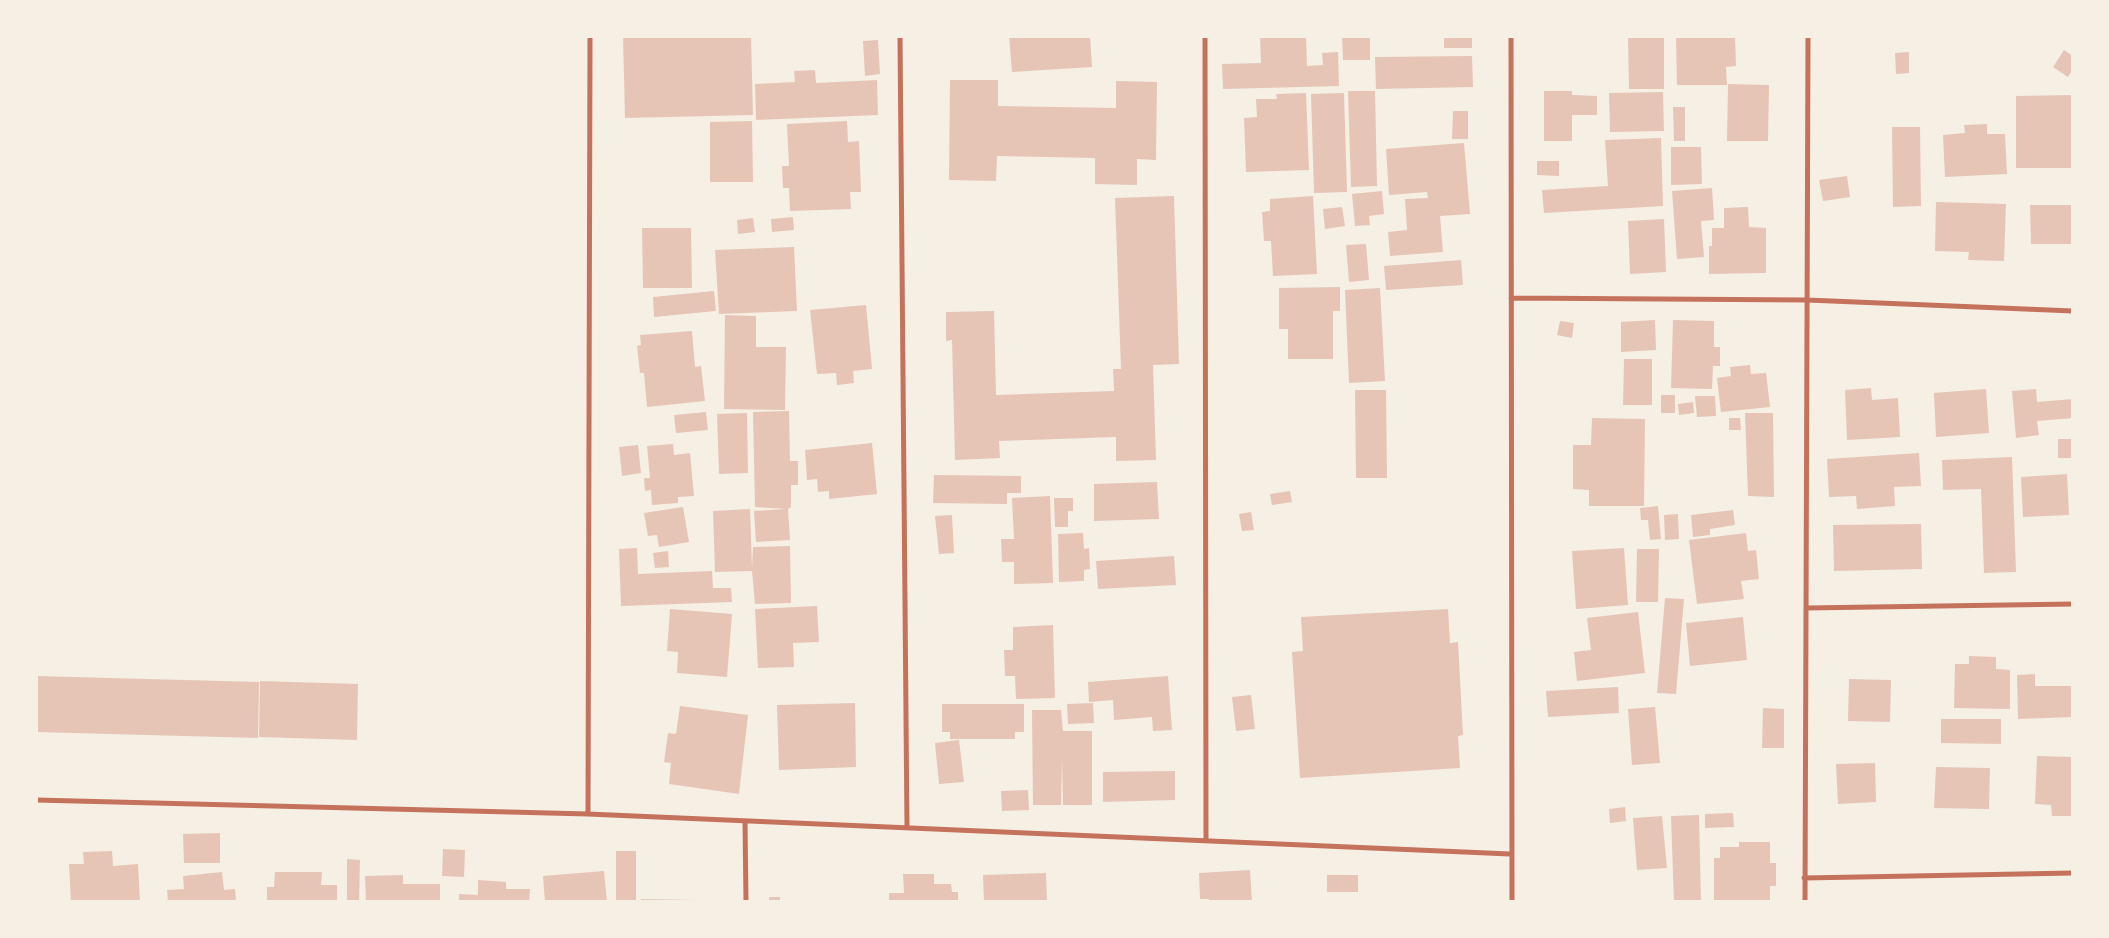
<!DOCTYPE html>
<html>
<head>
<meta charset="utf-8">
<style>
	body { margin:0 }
	#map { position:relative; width:2109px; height:938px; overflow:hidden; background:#f6efe4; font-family:Montserrat,sans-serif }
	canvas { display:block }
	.frame { position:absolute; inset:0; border:38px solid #f6efe4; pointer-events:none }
</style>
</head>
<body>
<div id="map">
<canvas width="2109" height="938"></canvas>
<div class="frame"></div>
</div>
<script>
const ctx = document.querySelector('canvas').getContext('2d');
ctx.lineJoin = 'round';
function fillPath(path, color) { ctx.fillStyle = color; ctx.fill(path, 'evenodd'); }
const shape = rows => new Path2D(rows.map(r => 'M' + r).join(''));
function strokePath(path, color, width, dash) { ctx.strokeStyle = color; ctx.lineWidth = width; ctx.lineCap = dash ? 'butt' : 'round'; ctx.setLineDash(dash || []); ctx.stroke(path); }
fillPath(shape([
	[623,36,751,36,753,115,625,118],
	[1009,36,1090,36,1092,67,1012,72],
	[1260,36,1306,36,1307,66,1323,65,1322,53,1338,52,1339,86,1223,89,1222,64,1261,63],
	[1342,36,1370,36,1370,60,1343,60],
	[1444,36,1472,36,1472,48,1444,48],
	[1676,36,1735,36,1736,66,1726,67,1727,85,1677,85],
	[1628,37,1664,37,1664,89,1629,89],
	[878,40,880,74,865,76,863,41],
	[2064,50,2073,56,2073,69,2068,77,2053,67],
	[1909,52,1909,73,1896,74,1895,53],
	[1472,56,1473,87,1376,89,1375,57],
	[815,70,816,83,877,80,878,115,756,120,755,84,795,82,794,71],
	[950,80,998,80,998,106,1116,108,1116,81,1157,82,1156,160,1137,159,1137,185,1095,184,1095,158,997,156,996,181,949,180],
	[1728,84,1769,85,1768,141,1727,141],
	[1348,91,1375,91,1377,186,1351,187],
	[1544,91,1572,91,1572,95,1597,96,1597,115,1572,115,1572,141,1544,141],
	[1663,92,1664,131,1610,132,1609,93],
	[1306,93,1309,170,1246,172,1244,118,1257,117,1256,99,1277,99,1276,94],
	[1344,93,1347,192,1314,193,1311,94],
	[2073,95,2073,168,2016,168,2016,96],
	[1673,107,1685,107,1685,141,1674,141],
	[1453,111,1468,111,1468,139,1452,139],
	[752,121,753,182,710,182,710,122],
	[847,121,848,142,859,141,861,192,850,192,851,209,790,211,789,188,783,188,782,166,789,166,787,124],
	[1987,124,1987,134,2005,134,2007,174,1945,177,1943,135,1965,133,1964,125],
	[1892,127,1920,127,1921,206,1893,207],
	[1661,138,1663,206,1544,213,1542,190,1608,186,1605,140],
	[1464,143,1470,214,1440,216,1443,252,1390,256,1388,232,1407,230,1405,199,1428,198,1427,192,1389,195,1386,149],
	[1671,147,1701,147,1702,184,1671,185],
	[1537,161,1559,161,1559,176,1537,175],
	[1847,176,1850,197,1823,201,1819,180],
	[1712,188,1714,220,1701,221,1704,257,1677,259,1672,191],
	[1382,191,1384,214,1369,216,1370,225,1355,226,1352,194],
	[1174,196,1179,364,1153,365,1156,460,1116,461,1116,437,999,441,1000,458,955,460,952,340,946,341,946,312,994,311,996,395,1114,391,1113,369,1121,369,1115,198],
	[1313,196,1317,274,1273,276,1271,241,1264,241,1262,212,1270,211,1270,199],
	[1936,202,2006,204,2004,261,1968,260,1969,252,1935,251],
	[2030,205,2073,205,2073,244,2031,244],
	[1342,207,1345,226,1325,229,1323,209],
	[1748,207,1749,227,1766,228,1766,273,1709,274,1709,246,1712,246,1712,228,1724,228,1724,208],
	[793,217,794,230,772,232,771,219],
	[753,218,755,232,738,234,737,220],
	[1664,219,1666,272,1630,274,1628,221],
	[642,228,691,228,692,288,643,288],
	[1366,244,1369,280,1349,282,1346,245],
	[794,247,797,311,719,314,715,250],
	[1461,260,1463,285,1386,290,1384,266],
	[1340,287,1340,311,1333,311,1333,359,1288,359,1288,329,1279,329,1279,288],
	[1380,288,1385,381,1349,383,1345,290],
	[714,291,716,311,654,317,653,297],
	[866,305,872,369,853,371,854,383,837,385,836,373,817,374,810,310],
	[725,315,756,316,756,347,786,347,785,410,724,409],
	[1655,320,1656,350,1621,352,1621,322],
	[1673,320,1714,321,1714,347,1720,347,1720,366,1713,366,1712,389,1671,388],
	[1560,321,1574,323,1572,338,1557,335],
	[692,331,695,367,701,366,705,401,647,407,644,373,640,373,637,346,641,345,640,335],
	[1624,359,1652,359,1652,405,1623,405],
	[1750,365,1751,374,1766,373,1770,407,1721,412,1717,378,1731,376,1730,367],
	[1871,388,1872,400,1898,398,1900,437,1847,440,1845,390],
	[1986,389,1989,433,1936,437,1934,393],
	[2036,389,2037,402,2073,399,2073,418,2037,421,2039,435,2016,438,2012,391],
	[1355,390,1386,390,1387,478,1356,478],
	[1661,395,1675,395,1675,413,1661,413],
	[1695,396,1715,396,1716,416,1697,417],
	[1693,402,1694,413,1679,415,1678,404],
	[789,411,790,461,798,461,798,485,791,485,791,507,788,509,790,540,756,542,754,511,786,509,755,507,753,412],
	[706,412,708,430,676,433,674,415],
	[747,413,748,473,719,474,717,414],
	[1745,413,1773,413,1774,497,1748,496],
	[1592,418,1645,419,1644,506,1589,506,1589,490,1573,489,1573,445,1591,445],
	[1729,418,1740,418,1741,430,1729,430],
	[2058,439,2073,439,2073,458,2058,458],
	[872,443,877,494,829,499,829,491,818,492,817,479,807,480,805,450],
	[673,444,674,455,690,453,694,496,678,497,678,503,652,505,651,490,645,491,644,478,650,478,647,446],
	[638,445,641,473,622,476,619,447],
	[1919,453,1921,486,1894,487,1895,506,1857,509,1856,496,1829,497,1827,459],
	[2012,457,2016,572,1984,573,1981,489,1943,490,1942,460],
	[2067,474,2069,515,2023,517,2021,477],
	[934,475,1021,476,1021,493,1007,493,1007,504,933,503],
	[1157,482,1159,519,1094,521,1094,484],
	[1290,491,1292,502,1272,505,1270,494],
	[1050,496,1053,583,1014,584,1014,562,1002,562,1001,539,1014,539,1012,498],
	[1054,498,1073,498,1073,511,1068,511,1068,527,1055,527],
	[1658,506,1661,539,1650,540,1648,520,1641,520,1640,508],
	[683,507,689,542,659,547,657,535,648,536,644,513],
	[750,509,752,568,753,547,790,546,791,603,755,604,752,571,715,572,713,511],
	[1733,510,1735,525,1710,529,1710,535,1693,537,1691,515],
	[1251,512,1254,530,1242,531,1239,514],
	[1678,514,1679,539,1665,540,1664,515],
	[952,515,954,553,939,554,935,516],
	[1921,524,1922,569,1834,571,1833,525],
	[1083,533,1084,549,1089,548,1090,569,1084,570,1084,581,1059,582,1058,534],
	[1746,533,1748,551,1756,550,1759,579,1741,581,1744,599,1697,604,1689,540],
	[637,548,638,574,712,571,713,588,731,588,732,602,621,606,619,549],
	[1624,548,1628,605,1576,609,1572,551],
	[1637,549,1659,549,1658,602,1636,602],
	[668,551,669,567,655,568,653,553],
	[1174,556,1176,585,1098,589,1096,561],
	[1665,598,1684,599,1676,694,1657,693],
	[817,606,819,642,793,643,794,667,758,668,755,609],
	[670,609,732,614,727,677,677,673,678,652,667,651],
	[1448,609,1450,643,1458,642,1463,735,1458,736,1460,768,1300,778,1292,652,1303,651,1301,617],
	[1638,612,1645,673,1577,681,1574,652,1591,650,1587,618],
	[1743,617,1747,660,1690,666,1686,623],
	[1053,625,1055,698,1016,699,1015,676,1005,676,1004,650,1013,650,1013,627],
	[1969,656,1996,657,1996,669,2010,670,2010,709,1954,708,1955,664,1969,664],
	[2035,674,2035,686,2072,686,2073,717,2018,719,2017,675],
	[36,676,259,682,258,738,36,732],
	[1168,676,1172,730,1153,731,1152,717,1114,720,1113,700,1089,702,1088,682],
	[1849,679,1891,680,1890,722,1848,721],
	[260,681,358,684,357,740,259,737],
	[1618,687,1619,713,1548,717,1546,691],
	[1251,695,1255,729,1236,731,1232,697],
	[855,703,856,767,779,770,777,705],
	[1093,703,1094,723,1068,724,1067,704],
	[942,704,1024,704,1024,732,1015,732,1015,739,950,739,950,732,942,732],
	[680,706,748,715,739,794,669,784,671,763,664,762,668,733,676,734],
	[1655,707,1660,763,1632,765,1628,709],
	[1763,708,1784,709,1784,748,1762,748],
	[1032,710,1061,710,1063,731,1092,731,1092,805,1063,805,1062,758,1061,805,1033,805],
	[1941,719,2001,719,2001,744,1941,743],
	[959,740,964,782,939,784,935,743],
	[2037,756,2073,757,2073,816,2052,816,2051,805,2035,804],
	[1875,763,1876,802,1838,804,1836,764],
	[1936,767,1990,768,1989,809,1934,808],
	[1175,771,1175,800,1103,802,1103,772],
	[1028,790,1029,810,1002,811,1001,791],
	[1625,807,1626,821,1610,823,1609,809],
	[1733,813,1734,827,1705,828,1705,814],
	[1699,815,1701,902,1674,902,1671,816],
	[1662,816,1667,868,1637,870,1633,818],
	[220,833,220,863,184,863,183,834],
	[1739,842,1770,842,1770,863,1776,863,1776,886,1770,886,1770,902,1714,902,1714,858,1720,858,1720,847,1739,847],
	[443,849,465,850,464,877,442,876],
	[112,851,113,866,138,864,140,902,71,902,69,864,84,864,83,852],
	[616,851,636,851,636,902,616,902],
	[347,859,360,860,359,902,347,902],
	[1250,870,1252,902,1209,902,1209,899,1200,899,1199,873],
	[604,871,607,902,545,902,543,876],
	[222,872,224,890,235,889,236,902,168,902,167,890,184,889,183,876],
	[275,872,322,872,321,885,337,885,337,902,267,902,267,887,274,887],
	[1046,873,1047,902,984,902,983,875],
	[903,874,934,874,934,884,951,884,952,892,958,892,958,902,889,902,889,893,904,893],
	[403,875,403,884,440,884,440,902,366,902,365,876],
	[1327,875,1358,875,1358,892,1327,892],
	[478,880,506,882,506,889,530,889,529,902,459,902,459,894,478,895],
	[769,897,780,897,780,902,769,902],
	[641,899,699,900,699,902,641,902]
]), '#e6c5b7');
strokePath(shape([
	[900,36,907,827],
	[1205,36,1206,840],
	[1511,36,1512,902],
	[1511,298,1807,300,2073,311],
	[1806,608,2073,604],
	[36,800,588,814,1510,854],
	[588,814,590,36],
	[745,821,746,902],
	[1804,878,2073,873],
	[1805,902,1808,36]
]), '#c5725c', 5);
</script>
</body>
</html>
